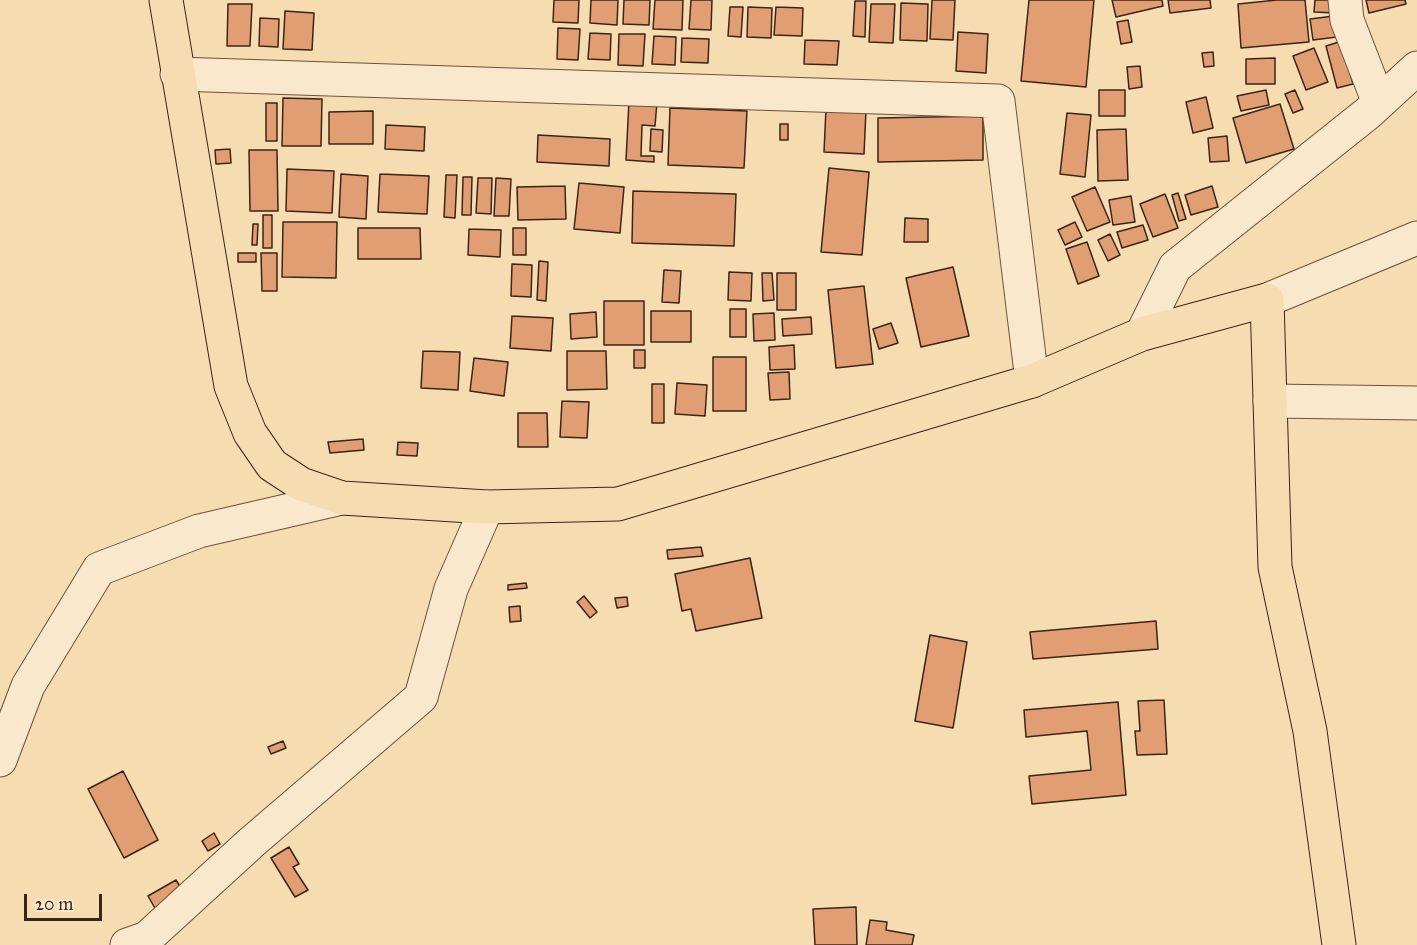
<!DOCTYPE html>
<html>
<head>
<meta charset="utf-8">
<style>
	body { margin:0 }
	#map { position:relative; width:1417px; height:945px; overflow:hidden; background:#f6dcb1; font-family:"IM FELL Great Primer",serif }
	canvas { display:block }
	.scale { position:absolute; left:24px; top:894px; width:78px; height:27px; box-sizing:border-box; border:3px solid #3b2418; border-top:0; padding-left:8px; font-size:18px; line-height:21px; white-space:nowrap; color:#3b2418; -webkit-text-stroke:4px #f9e8cc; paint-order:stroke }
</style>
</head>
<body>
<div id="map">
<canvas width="1417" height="945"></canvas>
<div class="scale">20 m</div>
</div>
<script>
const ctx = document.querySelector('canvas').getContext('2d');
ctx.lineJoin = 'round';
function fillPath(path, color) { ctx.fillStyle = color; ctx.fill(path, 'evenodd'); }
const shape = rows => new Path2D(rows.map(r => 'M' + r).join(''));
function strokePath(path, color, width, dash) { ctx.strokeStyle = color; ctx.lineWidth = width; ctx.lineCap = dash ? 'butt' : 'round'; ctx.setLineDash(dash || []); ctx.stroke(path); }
const building = shape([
	[554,0,579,0,578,23,553,22,554,0],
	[591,0,618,0,617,25,590,23,591,0],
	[624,0,650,0,649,25,623,24,624,0],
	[655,0,683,0,682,30,653,29,655,0],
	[691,0,712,0,711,30,689,29,691,0],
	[932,0,955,0,953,40,930,39,932,0],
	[1029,0,1094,0,1086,87,1021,81,1029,0],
	[1112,0,1162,0,1163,6,1116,17,1112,0],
	[1168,0,1210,0,1211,8,1170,13,1168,0],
	[1277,0,1305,0,1309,42,1241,48,1238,4,1277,0],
	[1315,0,1336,0,1335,13,1314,12,1315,0],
	[1366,0,1405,0,1406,4,1369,13,1366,0],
	[855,1,866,1,865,37,853,36,855,1],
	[901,3,928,4,927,41,900,40,901,3],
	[228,4,252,4,250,46,227,46,228,4],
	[871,4,895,4,893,43,869,42,871,4],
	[730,7,743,7,741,37,728,36,730,7],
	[748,7,772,8,771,38,747,37,748,7],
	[776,7,803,8,802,36,774,35,776,7],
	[285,11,314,13,312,50,283,49,285,11],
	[1334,16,1337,37,1313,40,1310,19,1334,16],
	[260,18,279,19,278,47,259,46,260,18],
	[1128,20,1132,42,1121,44,1117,22,1128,20],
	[558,28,580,29,578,60,557,59,558,28],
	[958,32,988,34,986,73,956,71,958,32],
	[590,33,611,34,610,60,588,59,590,33],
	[619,34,645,34,643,66,618,65,619,34],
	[654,36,676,37,675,65,652,64,654,36],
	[682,38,709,39,708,63,681,62,682,38],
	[805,40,839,41,837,65,804,64,805,40],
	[1342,41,1353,84,1337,88,1326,46,1342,41],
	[1314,48,1328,82,1306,90,1293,56,1314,48],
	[1213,52,1214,66,1204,67,1202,53,1213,52],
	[1275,58,1275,84,1246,84,1246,59,1275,58],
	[1140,66,1142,87,1129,89,1127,67,1140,66],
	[1099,90,1125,90,1125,116,1099,116,1099,90],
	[1266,90,1269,105,1241,111,1237,96,1266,90],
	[1295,90,1303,109,1293,113,1285,94,1295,90],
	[1206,97,1213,128,1193,133,1186,102,1206,97],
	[283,98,322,99,321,146,282,146,283,98],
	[629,101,657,102,655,126,642,125,641,156,654,156,654,162,626,160,629,101],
	[266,103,277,103,277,141,266,141,266,103],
	[1280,104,1294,149,1246,163,1233,118,1280,104],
	[670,108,747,111,744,168,668,165,670,108],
	[826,108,866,110,864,154,824,152,826,108],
	[373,111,373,144,329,144,329,112,373,111],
	[1067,113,1091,115,1085,177,1060,174,1067,113],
	[983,116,983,160,878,162,878,118,983,116],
	[780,124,788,124,788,140,780,140,780,124],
	[386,125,425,127,424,151,385,149,386,125],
	[651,129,663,130,662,152,650,151,651,129],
	[1126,129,1128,180,1098,181,1097,130,1126,129],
	[538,135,610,139,609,166,537,162,538,135],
	[1227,136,1229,161,1210,162,1208,138,1227,136],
	[230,149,231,163,216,164,215,150,230,149],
	[249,150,277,150,278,211,250,211,249,150],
	[829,168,869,172,862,255,821,252,829,168],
	[287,169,334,171,332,213,286,211,287,169],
	[341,174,368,176,366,219,339,217,341,174],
	[380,174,429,176,427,214,378,212,380,174],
	[446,175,457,175,455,218,444,217,446,175],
	[463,177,472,177,471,215,462,215,463,177],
	[478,178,492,178,491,214,476,213,478,178],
	[496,178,511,179,509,216,494,216,496,178],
	[579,183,624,187,620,233,574,229,579,183],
	[565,186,566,219,518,220,517,187,565,186],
	[1212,186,1218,207,1191,215,1185,195,1212,186],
	[1095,187,1110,222,1087,231,1072,197,1095,187],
	[633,191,736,194,734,246,632,243,633,191],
	[1178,193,1186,219,1179,221,1172,195,1178,193],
	[1165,194,1178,228,1153,237,1140,204,1165,194],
	[1131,196,1135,222,1113,225,1109,200,1131,196],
	[263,215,272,215,272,248,263,248,263,215],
	[905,218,928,219,928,242,904,242,905,218],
	[283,222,337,222,336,278,282,277,283,222],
	[1075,222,1082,237,1065,245,1058,230,1075,222],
	[253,224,258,224,257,245,252,245,253,224],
	[1143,225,1148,240,1122,248,1117,232,1143,225],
	[358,228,420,228,421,259,358,259,358,228],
	[513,228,526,228,526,255,513,255,513,228],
	[469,229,501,230,500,257,468,255,469,229],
	[1110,234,1120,255,1108,261,1098,240,1110,234],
	[1087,242,1099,276,1078,284,1066,249,1087,242],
	[238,253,256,253,256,262,238,262,238,253],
	[261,253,277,253,277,291,262,291,261,253],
	[539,261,548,262,546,301,537,300,539,261],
	[512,264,532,265,531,297,511,296,512,264],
	[953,267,969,336,921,347,906,278,953,267],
	[664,270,681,271,679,303,662,302,664,270],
	[729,272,752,273,751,301,728,300,729,272],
	[762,273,772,273,774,300,763,301,762,273],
	[777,273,796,273,796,310,777,310,777,273],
	[864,286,873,364,836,368,828,290,864,286],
	[604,301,644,301,644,345,604,345,604,301],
	[730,309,746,309,746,337,730,337,730,309],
	[651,311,691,311,691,342,651,342,651,311],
	[596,312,597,337,571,339,570,314,596,312],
	[774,313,775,340,754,341,753,314,774,313],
	[512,316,553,318,551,351,510,348,512,316],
	[811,317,812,334,783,336,782,319,811,317],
	[891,323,898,343,879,349,873,329,891,323],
	[794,345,795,369,770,370,769,347,794,345],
	[634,350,645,350,645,368,634,368,634,350],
	[423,351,460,352,458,390,421,388,423,351],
	[567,351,606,351,607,389,567,390,567,351],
	[713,357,746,357,746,411,713,411,713,357],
	[474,358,508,362,504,396,470,391,474,358],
	[789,372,790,399,770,400,768,373,789,372],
	[677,383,707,385,705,416,675,414,677,383],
	[652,384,664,384,664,423,652,423,652,384],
	[562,401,589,402,587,438,560,437,562,401],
	[518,413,547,413,548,447,518,447,518,413],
	[363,439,364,450,330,453,328,442,363,439],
	[398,442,418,443,417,456,397,455,398,442],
	[701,547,703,556,668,559,667,550,701,547],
	[750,558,762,618,696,631,691,609,682,611,675,574,750,558],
	[526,583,527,588,508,590,508,585,526,583],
	[584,596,597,612,590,618,577,602,584,596],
	[627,597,628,606,617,608,615,598,627,597],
	[520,606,521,621,510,622,509,607,520,606],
	[1156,621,1158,649,1033,659,1030,632,1156,621],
	[930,635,967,642,953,728,915,721,930,635],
	[1164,700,1167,754,1137,755,1135,731,1140,731,1138,701,1164,700],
	[1118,702,1126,795,1032,804,1029,776,1091,770,1087,731,1026,737,1024,710,1118,702],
	[283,741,286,748,271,754,268,747,283,741],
	[123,771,158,840,124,858,88,789,123,771],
	[214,833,220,844,208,851,202,841,214,833],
	[289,847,299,864,293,867,308,890,295,897,271,858,289,847],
	[176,880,184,893,156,910,148,896,176,880],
	[856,907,857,945,815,945,813,909,856,907],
	[870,920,887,922,886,930,914,935,912,945,866,945,870,920]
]);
fillPath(building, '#e09e72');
strokePath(building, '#3b2418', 1.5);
const minor = shape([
	[1345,0,1347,20,1379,103],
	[177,74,998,101,1032,381],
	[1267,300,1417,238],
	[1142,334,1175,267,1368,113,1417,68],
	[1270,401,1417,403],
	[0,760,28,686,99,569,199,531,342,498],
	[127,945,147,938,252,842,421,697,451,589,487,507]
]);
const major = shape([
	[166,0,231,386,250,433,272,465,301,484,342,498,487,507,618,504,1032,381,1142,334,1267,300,1275,567,1310,731,1339,945]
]);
strokePath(minor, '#6a523e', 35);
strokePath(major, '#3b2418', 35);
strokePath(minor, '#f9e8cc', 33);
strokePath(major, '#f6dcb1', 33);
</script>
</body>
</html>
